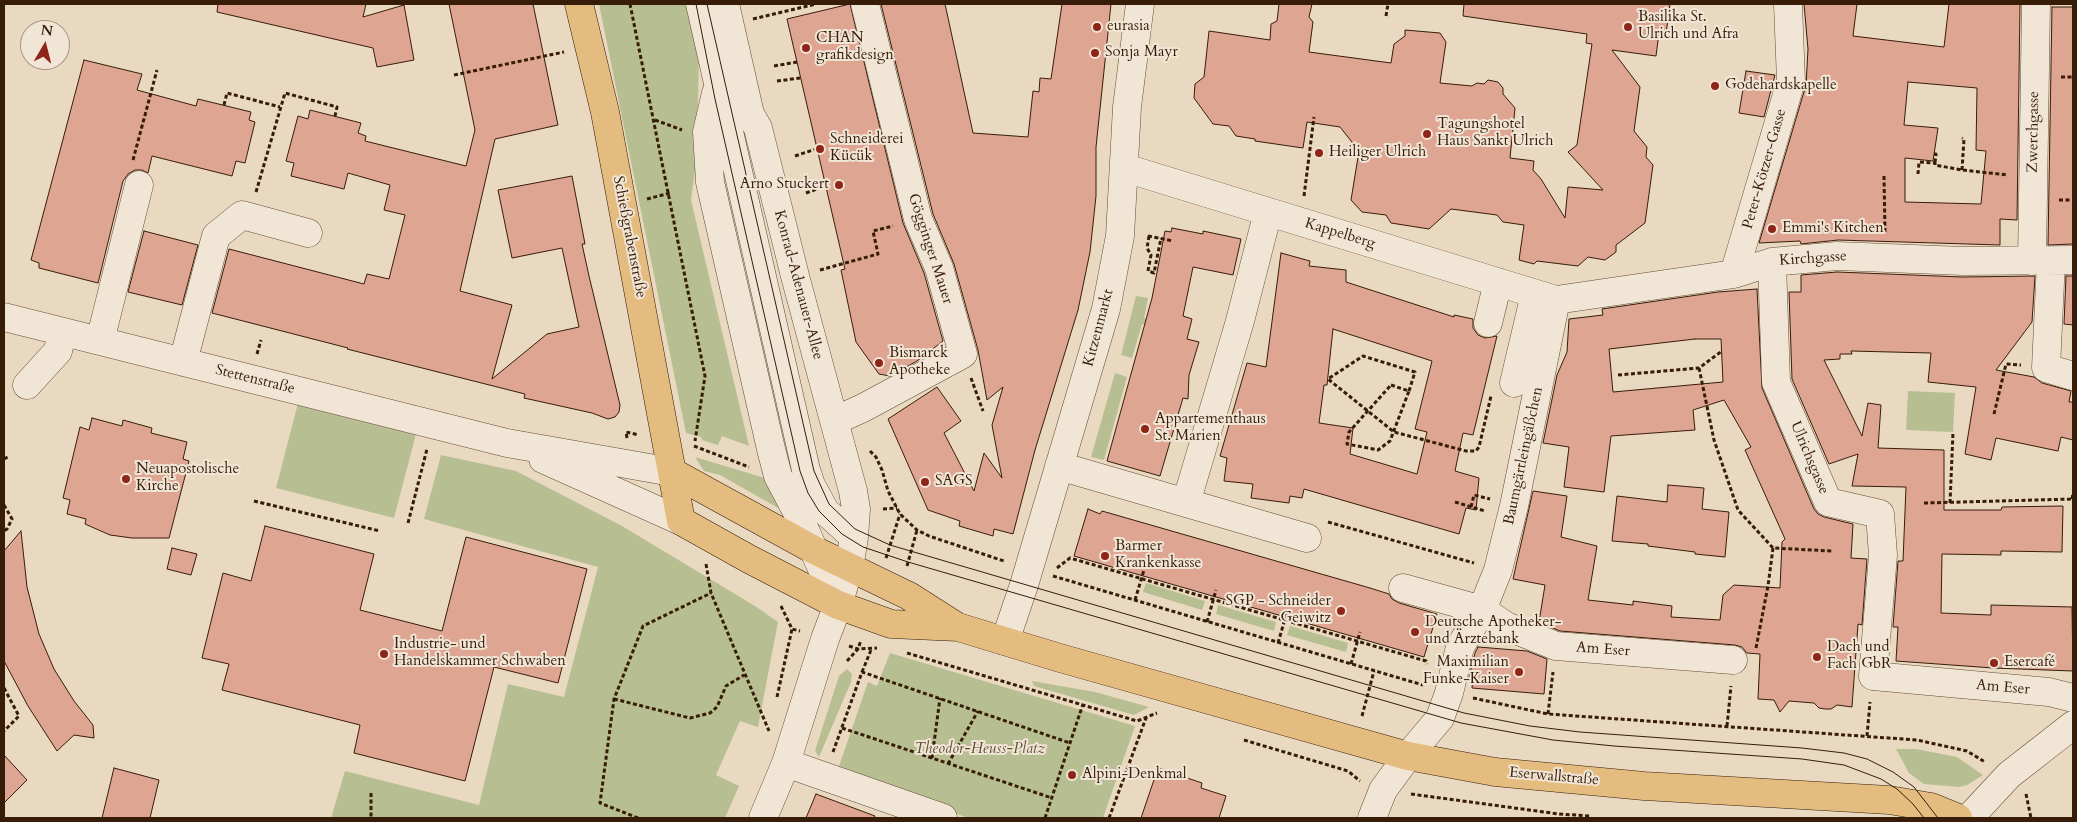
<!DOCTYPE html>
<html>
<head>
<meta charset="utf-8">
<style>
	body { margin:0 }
	#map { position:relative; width:2077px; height:822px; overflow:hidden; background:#e9d9c0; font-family:Cardo,serif }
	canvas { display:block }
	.frame { position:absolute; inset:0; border:5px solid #371c08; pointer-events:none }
	.north { position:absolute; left:20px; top:20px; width:50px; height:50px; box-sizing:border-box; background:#f1e6d6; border:1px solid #a79584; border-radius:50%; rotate:8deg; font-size:14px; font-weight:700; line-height:20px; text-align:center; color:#371c08 }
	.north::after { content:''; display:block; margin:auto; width:18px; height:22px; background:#8f2418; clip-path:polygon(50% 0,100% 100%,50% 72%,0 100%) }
</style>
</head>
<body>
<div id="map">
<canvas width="2077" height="822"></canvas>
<div class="frame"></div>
<div class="north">N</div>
</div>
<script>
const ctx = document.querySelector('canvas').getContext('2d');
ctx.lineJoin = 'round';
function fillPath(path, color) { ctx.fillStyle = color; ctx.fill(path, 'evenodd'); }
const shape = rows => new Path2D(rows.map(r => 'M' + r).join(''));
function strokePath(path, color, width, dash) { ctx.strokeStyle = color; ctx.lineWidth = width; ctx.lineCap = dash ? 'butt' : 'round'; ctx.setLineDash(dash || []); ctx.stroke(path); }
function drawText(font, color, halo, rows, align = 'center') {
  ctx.font = font + ' Cardo,serif'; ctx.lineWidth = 4; ctx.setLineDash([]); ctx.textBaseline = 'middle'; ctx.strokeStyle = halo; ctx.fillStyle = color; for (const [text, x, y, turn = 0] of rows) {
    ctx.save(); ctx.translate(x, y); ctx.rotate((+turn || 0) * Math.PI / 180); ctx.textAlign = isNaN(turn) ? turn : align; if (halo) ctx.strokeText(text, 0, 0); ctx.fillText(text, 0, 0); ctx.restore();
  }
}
fillPath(shape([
	[599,4,688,4,699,50,697,156,691,200,749,446,722,436,718,445,702,440,701,437,686,433],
	[1136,296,1148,298,1144,318,1150,320,1149,326,1142,324,1132,358,1121,355],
	[1115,373,1127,377,1104,460,1091,457],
	[1908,391,1955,393,1953,432,1906,430],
	[298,403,416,434,394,518,276,488],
	[441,455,516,471,622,526,755,606,778,622,758,727,740,721,716,775,739,786,725,818,331,818,345,771,479,805,508,684,564,697,598,567,424,519],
	[695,457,771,480,780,509,720,475,704,471],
	[1146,583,1205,601,1202,610,1143,592],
	[1218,605,1276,622,1274,631,1216,614],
	[1290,626,1348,643,1346,652,1287,635],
	[890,653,1135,726,1103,818,968,818,838,769,868,682,877,686],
	[847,669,852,674,851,682,819,757,815,751,839,676],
	[1032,681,1095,692,1149,707,1134,715,1034,686],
	[1896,749,1916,749,1957,757,1983,775,1967,785,1959,787,1924,784,1909,773]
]), '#b7bf92');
const building = shape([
	[218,4,366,4,363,17,404,5,414,60,377,67,373,48,217,12,218,4],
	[449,4,533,4,558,125,495,139,460,291,512,305,492,379,547,334,579,327,562,248,512,258,498,190,572,176,585,244,582,244,589,276,620,405,619,412,615,417,608,419,592,413,524,398,525,394,347,349,348,348,212,313,229,249,364,284,367,274,389,279,405,215,384,210,390,185,348,173,344,189,291,176,294,163,286,161,298,116,308,119,310,110,361,123,358,133,366,136,365,141,466,166,475,130,449,4],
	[850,4,903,223,924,273,943,341,917,361,890,376,879,374,856,342,841,270,845,269,787,19,850,4],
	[881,4,945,4,973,133,1028,137,1033,91,1039,92,1040,78,1051,79,1062,4,1111,4,1096,147,1096,196,1090,252,1078,310,1035,450,1013,534,994,529,993,536,959,526,960,521,928,510,888,419,937,387,961,421,944,433,974,491,984,453,1002,478,992,425,1003,387,987,400,978,350,954,264,933,214,881,4],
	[1279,4,1312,4,1309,17,1313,22,1309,52,1391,63,1394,44,1405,36,1405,30,1440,33,1446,42,1440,83,1472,86,1477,83,1484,84,1488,80,1498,82,1503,88,1503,94,1515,108,1510,158,1534,161,1533,170,1541,179,1565,218,1568,187,1603,190,1568,152,1577,145,1592,44,1586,43,1587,34,1463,16,1464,4,1670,4,1666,34,1659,33,1656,56,1612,50,1640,87,1634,131,1647,147,1646,157,1653,165,1645,223,1616,245,1616,252,1605,260,1588,257,1578,266,1537,261,1534,264,1519,260,1524,225,1503,222,1497,215,1451,209,1429,229,1391,223,1386,215,1362,212,1351,200,1359,151,1340,127,1307,122,1303,148,1255,141,1255,139,1236,136,1229,126,1213,124,1194,98,1195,84,1204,77,1209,31,1270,40,1271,24,1277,21,1279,4],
	[1804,4,1857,4,1853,36,1944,47,1949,4,2020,4,2017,220,2000,219,2000,245,1838,240,1801,244,1800,241,1759,243,1806,85,1808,49,1804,4],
	[1908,82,1977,88,1976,150,1986,151,1981,204,1905,202,1905,158,1933,161,1938,128,1904,125,1908,82],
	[2052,7,2073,7,2073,244,2048,245,2052,7],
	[84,60,142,74,137,90,196,106,198,99,251,112,249,120,255,122,245,163,236,161,232,176,152,156,148,173,142,170,135,170,128,174,123,181,98,283,39,268,39,263,31,260,84,60],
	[1746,71,1775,75,1764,117,1739,113,1746,71],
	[1172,228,1203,234,1203,231,1241,239,1233,275,1193,267,1183,316,1192,319,1187,339,1199,342,1189,375,1188,399,1183,398,1160,476,1107,461,1152,298,1165,231,1171,232,1172,228],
	[144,231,198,245,182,305,128,292,144,231],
	[1281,253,1310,261,1309,266,1346,270,1346,282,1454,317,1454,315,1473,319,1473,328,1478,335,1485,338,1497,336,1473,435,1463,433,1455,471,1479,478,1476,510,1466,508,1459,534,1304,489,1302,498,1290,496,1289,503,1251,498,1253,484,1224,481,1227,458,1220,456,1247,363,1266,367,1281,253],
	[1333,329,1432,361,1415,429,1427,432,1417,474,1350,454,1353,428,1319,423,1324,385,1327,385,1333,329],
	[1837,272,1962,277,2035,276,2032,322,1996,370,2034,377,2042,383,2071,391,2069,402,2073,402,2073,440,2061,437,2058,451,1996,438,1991,460,1965,454,1976,387,1928,382,1931,353,1851,351,1852,354,1840,354,1840,359,1824,360,1862,436,1868,403,1881,405,1878,448,1944,450,1944,510,2001,510,2002,507,2063,506,2062,552,2001,551,2001,555,1942,554,1941,613,1991,615,1991,605,2072,607,2073,671,1993,668,1896,661,1898,627,1893,627,1898,561,1903,561,1906,487,1852,486,1858,454,1829,464,1792,379,1789,292,1801,292,1801,275,1837,272],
	[2066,276,2073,276,2073,325,2064,324,2066,276],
	[1757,289,1762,388,1814,509,1818,514,1824,517,1853,524,1851,558,1867,559,1862,625,1858,624,1852,707,1837,705,1831,709,1825,709,1819,708,1814,703,1789,701,1780,712,1774,700,1758,699,1760,654,1747,653,1742,647,1735,645,1560,631,1539,622,1545,585,1513,579,1533,491,1567,496,1561,537,1597,546,1588,600,1633,605,1633,601,1672,606,1671,617,1720,620,1723,595,1734,585,1780,588,1782,542,1785,539,1745,450,1751,447,1724,400,1693,410,1695,430,1611,436,1604,492,1564,487,1569,447,1543,443,1557,375,1567,352,1569,319,1603,315,1602,309,1718,292,1757,289],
	[1695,339,1721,339,1723,382,1613,392,1609,349,1695,339],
	[92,418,122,426,123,420,152,428,151,433,187,442,183,459,189,461,169,538,132,538,110,535,85,524,86,519,67,514,70,500,63,498,80,427,89,430,92,418],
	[1668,485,1704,488,1702,509,1729,512,1725,557,1695,554,1695,552,1648,546,1648,544,1612,541,1617,496,1667,502,1668,485],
	[1088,509,1100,514,1102,511,1370,588,1389,594,1392,599,1399,603,1437,614,1424,657,1074,556,1088,509],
	[265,526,374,554,360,610,442,631,466,537,587,569,558,683,494,667,465,781,354,753,360,725,222,690,229,664,202,658,223,573,251,581,265,526],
	[21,531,27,587,39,634,54,669,74,701,93,725,94,738,74,735,57,751,28,706,4,661,4,551,21,531],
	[172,548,197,554,191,575,167,569,172,548],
	[1478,647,1527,651,1547,659,1544,694,1472,688,1473,677,1469,677,1475,653,1478,647],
	[4,755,27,780,4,803,4,755],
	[114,768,159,780,150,818,102,818,114,768],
	[1158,768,1202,783,1201,788,1226,796,1219,818,1141,818,1158,768],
	[816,794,875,816,874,818,806,818,816,794]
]);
fillPath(building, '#dea593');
strokePath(building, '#371c08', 1);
const minor = shape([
	[700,4,806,470,811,485,825,511,854,537],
	[725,4,750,114,758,128,795,276,853,491,856,509,854,537,849,568,838,605,825,639,786,763,763,818],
	[716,93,707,132,710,182,771,449,778,476,797,512,838,605],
	[1125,168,1556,300,1734,274,1772,262,1837,256,1963,261,2073,260],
	[2032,261,2036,4],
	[2051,261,2046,368,2073,376],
	[1772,262,1776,382,1828,502,1880,514,1883,555,1873,676,2049,692,2073,698],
	[1734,274,1791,81,1788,4],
	[4,317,507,443,672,472],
	[1488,323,1498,282],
	[100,341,139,185],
	[183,362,216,236,242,215,308,233],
	[1514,383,1535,294],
	[27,385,58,351,62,332],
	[834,421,863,408,963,354,939,268,918,219,865,4],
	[543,459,681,521],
	[1059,466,1307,538],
	[1186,503,1240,321,1268,212],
	[1403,588,1482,610,1506,626,1556,646,1733,660],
	[1005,641,1024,585,1106,309,1120,236,1127,107,1140,4],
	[786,763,943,818],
	[1372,818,1383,790,1408,756,1440,718,1449,693,1460,647,1482,610,1498,570,1514,506,1556,300],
	[1969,818,2009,775,2073,725]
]);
const major = shape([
	[579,4,605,112,681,521,749,559,838,605,891,624,958,627,1060,658,1408,756,1495,772,1644,786,1889,800,1931,807,1958,818],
	[672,472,814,550,909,596,956,626]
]);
strokePath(minor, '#644b36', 29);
strokePath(major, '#371c08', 29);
strokePath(shape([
	[630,4,705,376,695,441],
	[1386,16,1388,4],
	[753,19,816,4],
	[774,66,797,62],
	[454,75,564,52],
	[2061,77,2073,77],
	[777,81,800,78],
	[224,105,227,93,280,107],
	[655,120,682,130],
	[1934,154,1936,154,1935,163],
	[795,156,816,149],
	[133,160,157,70],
	[1962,170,1964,139,1962,138],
	[1918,174,1919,162,1935,163,1935,165,1962,170,2008,175],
	[1884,176,1885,232],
	[256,192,285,93,337,107,335,116],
	[806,193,825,186],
	[1304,196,1314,117],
	[647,199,670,193],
	[2059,200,2073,200],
	[1148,236,1173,241],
	[1149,236,1147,248,1151,255,1148,271,1154,273,1161,238],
	[820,270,878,254,873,231,893,226],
	[257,354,261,340],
	[1699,368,1714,440,1738,510,1773,548,1832,551],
	[1618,375,1699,368,1722,351],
	[971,378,983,411],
	[1391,385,1409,391,1390,441,1378,450,1347,444,1349,432,1391,385],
	[1409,391,1415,372,1363,356,1328,379,1394,432,1466,451,1476,451,1479,447,1491,396],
	[1994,414,2006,364,2021,365],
	[627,438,626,432,639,435],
	[694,446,749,467],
	[870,451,876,457,882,470,888,491,900,514,917,530,929,536,1004,561],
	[4,459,8,457],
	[2072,499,2073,493],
	[254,501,380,531],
	[1455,502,1485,511],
	[1924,503,2073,499],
	[1950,503,1953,432],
	[4,505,12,519,7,529,4,531],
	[1471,507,1474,495,1490,499],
	[883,509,897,508],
	[1328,522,1474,563],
	[408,523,427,449],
	[886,558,900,514],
	[706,564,711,593,769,731],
	[907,566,917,530],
	[1057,568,1070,558,1426,661,1427,664],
	[1053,576,1423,685],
	[1135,600,1144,570],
	[781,606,792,629,800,631],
	[1207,622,1216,590],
	[1278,643,1287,612],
	[849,646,858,649,877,648],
	[1756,648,1768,586,1773,548],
	[907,653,1137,721,1157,713],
	[847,661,858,649,861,640],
	[1351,664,1360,632],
	[862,672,871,650],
	[4,688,19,716,4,731],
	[777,697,792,629],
	[1473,698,1548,714,1917,740,1967,751,1985,762],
	[614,699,690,718,710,713,717,707,726,686,744,675],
	[1548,714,1553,672],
	[1362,716,1374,671],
	[1727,726,1731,686],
	[842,728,1052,798],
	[1867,736,1870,702],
	[1244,740,1348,771,1360,781],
	[833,752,862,672,1070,743],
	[932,758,940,698],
	[948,764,978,711],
	[371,793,371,818],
	[1411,794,1559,814,1590,816,1590,818],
	[2026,794,2031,818],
	[638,818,600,803,614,699,643,626,711,593],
	[1045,818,1083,704],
	[1109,818,1146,718]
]), '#371c08', 3, [4, 2.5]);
strokePath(minor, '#f1e6d6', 28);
strokePath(major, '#e4bc80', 28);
strokePath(shape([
	[696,4,715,99,800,471,808,493,819,511,842,534,863,547,908,562,1461,723,1553,740,1614,746,1802,759,1844,765,1881,779,1897,789,1913,804,1924,818],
	[707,4,814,471,829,504,855,529,890,545,1464,713,1530,726,1580,732,1802,748,1844,753,1867,759,1893,772,1914,787,1938,818]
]), '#371c08', 1);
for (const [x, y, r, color] of [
	[1097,27,5,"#8f2418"],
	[1628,27,5,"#8f2418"],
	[806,48,5,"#8f2418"],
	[1095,53,5,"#8f2418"],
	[1715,86,5,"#8f2418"],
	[1427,134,5,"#8f2418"],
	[820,149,5,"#8f2418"],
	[1319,153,5,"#8f2418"],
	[839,185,5,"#8f2418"],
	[1772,229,5,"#8f2418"],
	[879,363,5,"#8f2418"],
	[1145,429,5,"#8f2418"],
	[126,479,5,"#8f2418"],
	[925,482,5,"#8f2418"],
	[1105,556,5,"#8f2418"],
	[1341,611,5,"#8f2418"],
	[1415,632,5,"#8f2418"],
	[384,654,5,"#8f2418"],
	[1817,657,5,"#8f2418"],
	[1994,663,5,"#8f2418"],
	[1519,672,5,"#8f2418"],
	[1072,775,5,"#8f2418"]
]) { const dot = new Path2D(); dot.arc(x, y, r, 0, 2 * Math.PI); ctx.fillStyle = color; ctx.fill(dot); strokePath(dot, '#f1e6d6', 2); }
drawText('15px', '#371c08', '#f1e6d6', [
	["Basilika St.",1638,18],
	["Ulrich und Afra",1638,35],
	["eurasia",1107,27],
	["CHAN",816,39],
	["grafikdesign",816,56],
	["Sonja Mayr",1105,53],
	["Godehardskapelle",1725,86],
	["Tagungshotel",1437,125],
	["Haus Sankt Ulrich",1437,142],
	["Schneiderei",830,140],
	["Kücük",830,157],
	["Heiliger Ulrich",1329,153],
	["Arno Stuckert",829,185,"right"],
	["Emmi's Kitchen",1782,229],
	["Bismarck",889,354],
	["Apotheke",889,371],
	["Appartementhaus",1155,420],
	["St. Marien",1155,437],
	["Neuapostolische",136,470],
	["Kirche",136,487],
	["SAGS",935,482],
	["Barmer",1115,547],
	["Krankenkasse",1115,564],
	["SGP - Schneider",1331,602,"right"],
	["Geiwitz",1331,619,"right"],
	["Deutsche Apotheker-",1425,623],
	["und Ärztebank",1425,640],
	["Industrie- und",394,645],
	["Handelskammer Schwaben",394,662],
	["Dach und",1827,648],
	["Fach GbR",1827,665],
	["Maximilian",1509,663,"right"],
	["Funke-Kaiser",1509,680,"right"],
	["Esercafé",2004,663],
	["Alpini-Denkmal",1082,775]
], 'left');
drawText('15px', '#371c08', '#f1e6d6', [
	["Zwerchgasse",2034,132,-89],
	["Peter-Kötzer-Gasse",1765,169,-74],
	["Kappelberg",1340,234,17],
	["Schießgrabenstraße",629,237,79],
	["Gögginger Mauer",930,249,72],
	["Kirchgasse",1813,259,-4],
	["Konrad-Adenauer-Allee",798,285,75],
	["Kitzenmarkt",1099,328,-75],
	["Stettenstraße",255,380,14],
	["Baumgärtleingäßchen",1524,456,-78],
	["Ulrichsgasse",1809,458,67],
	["Am Eser",1603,650,4],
	["Am Eser",2003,688,5],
	["Eserwallstraße",1554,777,5]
]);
drawText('italic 15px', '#5d4d31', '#f1e6d6', [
	["Theodor-Heuss-Platz",980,750]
]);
</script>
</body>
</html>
